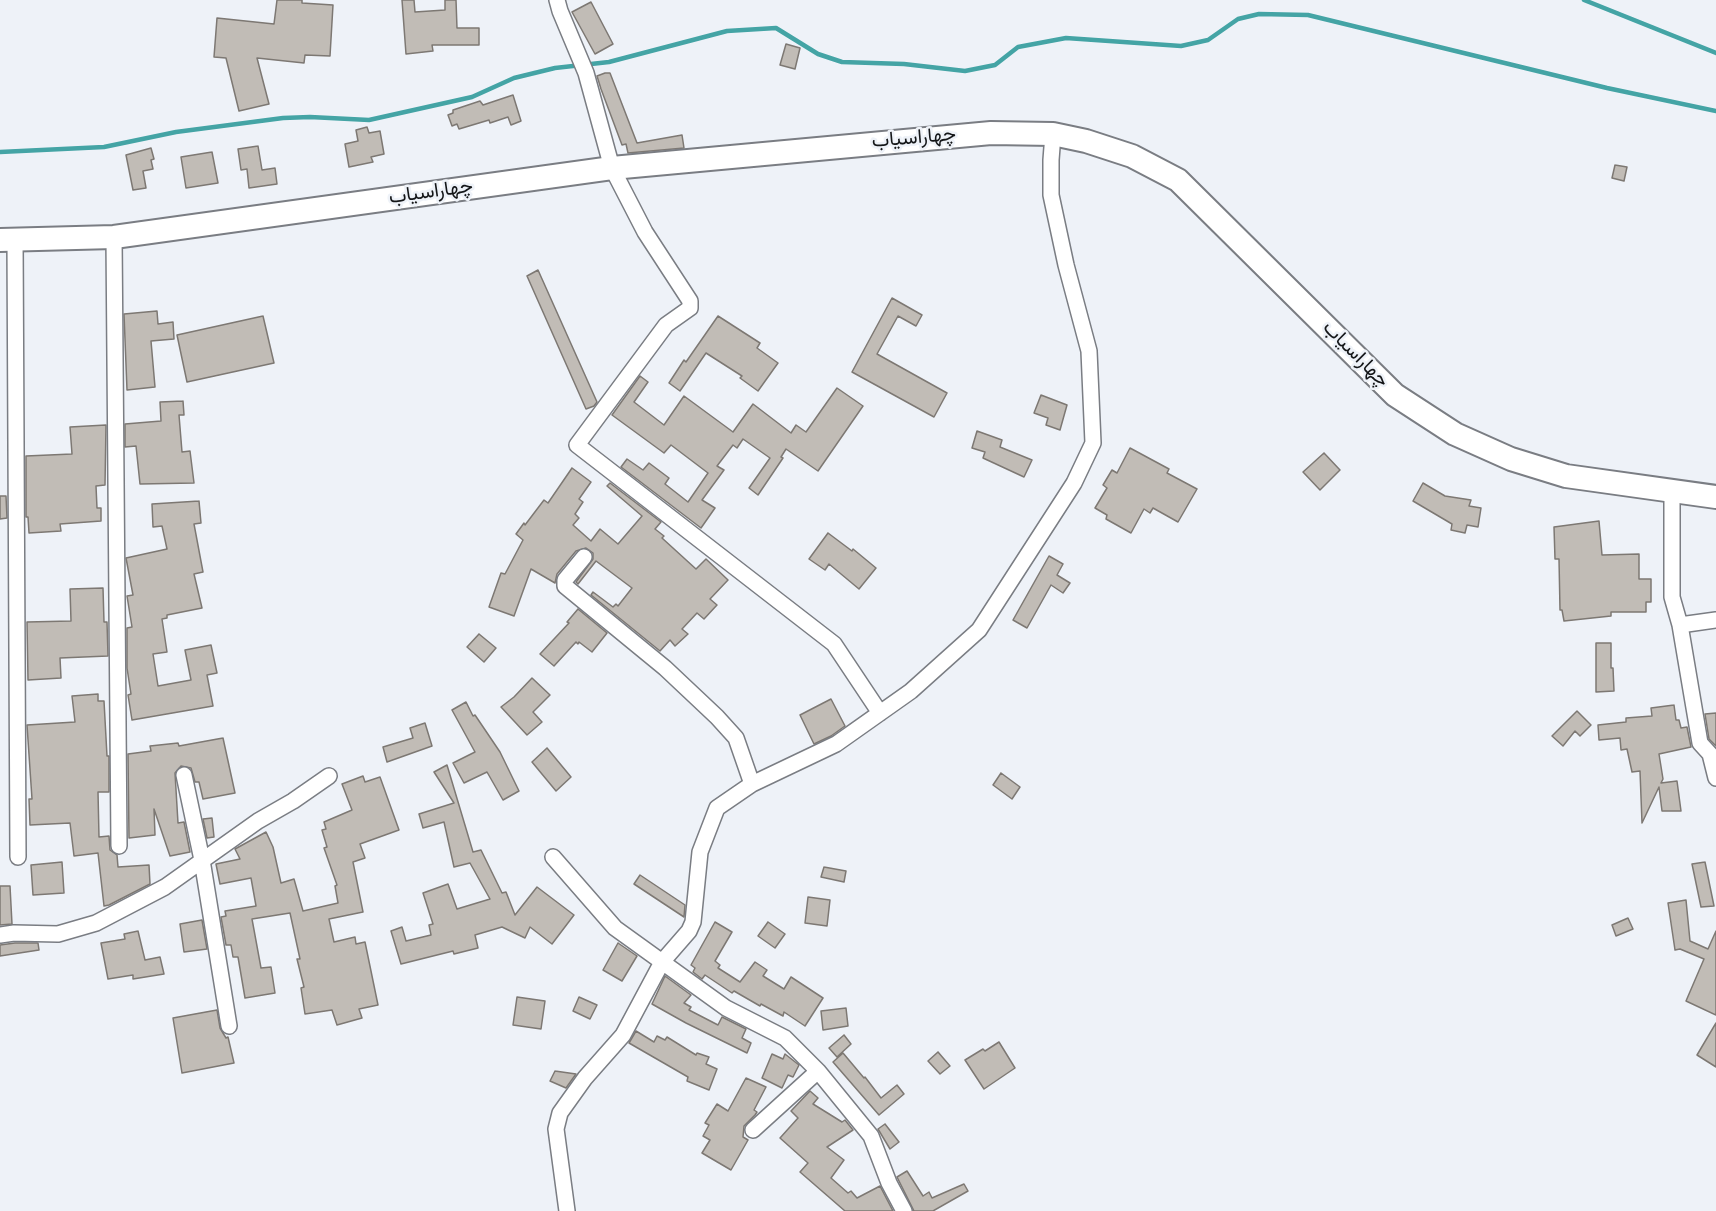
<!DOCTYPE html>
<html>
<head>
<meta charset="utf-8">
<style>
	body { margin:0 }
	canvas { display:block; background:#eef2f8 }
</style>
</head>
<body>
<canvas width="1716" height="1211"></canvas>
<script>
const ctx = document.querySelector('canvas').getContext('2d');
ctx.lineJoin = 'round';
const shape = rows => new Path2D(rows.map(r => 'M' + r).join(''));
function strokePath(path, color, width, dash) { ctx.strokeStyle = color; ctx.lineWidth = width; ctx.lineCap = dash ? 'butt' : 'round'; ctx.setLineDash(dash || []); ctx.stroke(path); }
function fillPath(path, color) { ctx.fillStyle = color; ctx.fill(path, 'evenodd'); }
function drawText(font, color, halo, rows, align = 'center') {
  ctx.font = font + ' "Source Sans 3",Vazirmatn,sans-serif'; ctx.lineWidth = 5; ctx.setLineDash([]); ctx.textBaseline = 'middle'; ctx.strokeStyle = halo; ctx.fillStyle = color; for (const [text, x, y, turn = 0] of rows) {
    ctx.save(); ctx.translate(x, y); ctx.rotate((+turn || 0) * Math.PI / 180); ctx.textAlign = isNaN(turn) ? turn : align; if (halo) ctx.strokeText(text, 0, 0); ctx.fillText(text, 0, 0); ctx.restore();
  }
}
strokePath(shape([
	[1584,0,1716,53],
	[0,152,104,147,176,132,283,118,310,117,369,120,472,97,514,78,555,68,609,62,727,31,776,28,818,54,842,62,904,64,965,71,995,65,1018,47,1066,38,1181,46,1208,40,1238,19,1259,14,1308,15,1607,88,1716,111]
]), '#44a4a5', 4.5);
const building = shape([
	[277,0,302,0,302,3,333,5,330,56,305,55,304,63,257,58,269,104,239,111,226,58,214,57,217,18,274,24,277,0],
	[402,0,414,0,415,12,445,10,445,0,456,0,457,28,479,28,479,45,432,45,433,51,406,54,402,0],
	[591,2,613,44,595,54,572,12,591,2],
	[786,44,800,48,795,69,780,65,786,44],
	[605,73,610,73,637,143,682,135,684,148,628,153,626,144,622,145,601,89,597,76,605,73],
	[513,95,521,121,511,125,508,117,490,123,489,120,459,129,457,124,452,126,448,115,453,113,453,110,480,101,483,105,513,95],
	[367,127,369,133,380,131,384,154,371,157,373,162,349,167,345,144,358,141,356,130,367,127],
	[258,146,262,170,275,168,277,184,249,188,247,169,241,170,238,149,258,146],
	[151,148,154,159,151,160,153,169,143,171,146,188,133,190,126,155,151,148],
	[212,152,218,183,186,188,181,157,212,152],
	[1615,165,1627,167,1624,181,1612,178,1615,165],
	[538,270,597,402,594,406,586,409,527,276,538,270],
	[892,298,922,315,916,326,898,316,877,354,947,393,934,417,852,372,892,298],
	[157,311,158,324,173,322,174,339,151,341,155,387,127,390,124,314,157,311],
	[263,316,274,363,187,382,177,335,263,316],
	[718,316,760,343,757,348,778,363,758,391,740,378,742,376,706,353,680,391,669,383,684,360,686,362,718,316],
	[640,376,648,382,634,402,664,425,684,396,733,432,753,404,791,433,796,425,806,432,837,388,863,406,818,471,786,449,781,457,783,458,758,495,749,488,770,458,743,439,737,448,733,445,717,466,724,470,702,500,715,508,701,528,621,467,627,459,643,470,649,463,669,478,665,484,688,502,708,473,671,445,664,453,612,415,640,376],
	[1041,395,1067,405,1060,430,1046,425,1048,418,1034,413,1041,395],
	[183,401,184,415,179,415,182,452,190,451,194,483,140,484,136,446,125,447,125,424,161,421,160,402,183,401],
	[106,425,105,485,96,486,97,508,101,508,101,521,60,524,61,531,29,533,28,517,26,517,26,456,72,454,70,427,106,425],
	[977,431,1002,440,1000,447,1032,460,1024,477,983,458,985,452,972,448,977,431],
	[1130,448,1169,469,1167,473,1197,489,1178,522,1153,508,1150,513,1144,509,1131,533,1106,519,1107,515,1095,508,1107,488,1103,485,1112,470,1117,473,1130,448],
	[1324,453,1340,470,1320,490,1303,472,1324,453],
	[572,468,591,482,579,499,583,502,575,514,579,518,573,525,591,541,600,529,618,544,642,516,607,486,610,483,661,522,655,529,664,536,662,538,696,569,706,559,728,580,710,599,717,605,704,619,697,613,682,629,688,634,675,646,670,640,660,651,591,595,593,592,613,607,616,604,618,606,632,588,596,561,578,584,576,582,593,559,593,553,586,548,576,551,557,574,555,583,531,569,514,616,489,607,501,573,505,574,523,540,516,534,524,523,525,525,544,500,548,503,572,468],
	[1423,483,1445,496,1471,500,1469,506,1481,508,1478,527,1467,525,1465,533,1451,530,1452,524,1413,501,1423,483],
	[0,496,6,496,7,518,0,519,0,496],
	[199,501,201,523,194,524,203,572,194,574,202,608,167,615,167,618,162,619,167,652,153,654,158,686,191,680,185,650,211,645,217,673,207,675,213,706,132,720,128,695,131,694,127,668,127,628,132,627,127,596,133,595,126,558,167,549,162,526,153,527,152,504,199,501],
	[1599,521,1602,555,1639,554,1639,579,1651,579,1651,602,1646,602,1646,612,1611,612,1611,616,1564,621,1562,610,1560,610,1559,559,1555,559,1554,527,1599,521],
	[828,533,852,551,853,549,876,568,859,589,829,564,825,570,809,559,828,533],
	[1049,556,1063,564,1057,575,1070,583,1063,593,1051,585,1027,628,1013,620,1049,556],
	[103,588,104,622,107,622,108,656,60,658,61,678,28,680,27,622,71,621,70,589,103,588],
	[578,609,607,633,592,652,579,642,578,644,576,642,554,666,540,654,569,623,567,622,578,609],
	[479,634,496,648,484,662,467,647,479,634],
	[1596,643,1611,643,1611,668,1613,668,1614,691,1596,692,1596,643],
	[532,678,550,695,533,712,542,722,527,735,501,707,514,697,532,678],
	[98,694,98,701,104,701,107,756,109,756,109,792,98,792,99,837,109,836,110,850,117,855,118,867,149,865,150,884,109,905,104,906,98,853,74,856,70,823,30,825,29,799,32,799,27,725,75,722,72,696,98,694],
	[831,699,845,726,831,736,814,744,800,715,831,699],
	[466,702,473,716,475,715,500,752,519,791,503,800,487,772,464,783,453,763,475,752,452,710,466,702],
	[1674,705,1676,720,1679,720,1681,728,1687,727,1691,747,1659,754,1663,779,1661,783,1677,781,1681,811,1662,811,1659,787,1642,823,1640,771,1632,772,1627,749,1621,750,1620,738,1599,740,1598,725,1626,722,1626,718,1652,716,1651,708,1674,705],
	[1577,711,1591,725,1580,736,1575,731,1563,746,1552,736,1577,711],
	[1716,713,1716,746,1709,739,1705,714,1716,713],
	[425,723,432,746,387,762,383,747,413,738,410,728,425,723],
	[223,738,235,793,203,799,199,782,195,782,191,768,181,766,175,773,178,823,184,822,190,852,170,856,154,809,155,835,129,838,128,754,151,751,150,746,178,743,179,746,223,738],
	[547,748,571,777,556,791,532,762,547,748],
	[447,765,473,852,481,850,502,893,506,892,515,915,537,887,574,915,552,944,530,927,525,938,502,927,475,935,478,948,454,954,453,951,401,964,391,931,402,927,406,941,431,935,429,925,433,924,423,893,448,884,457,909,490,899,470,863,454,867,444,822,423,828,419,814,454,803,434,772,447,765],
	[1001,773,1020,787,1012,799,993,785,1001,773],
	[363,776,365,782,380,777,399,830,360,844,365,858,353,862,363,912,329,919,334,942,355,937,356,944,365,942,378,1005,359,1009,362,1018,337,1025,332,1010,305,1014,301,988,304,987,297,959,300,959,290,913,252,919,261,968,271,967,275,993,245,998,238,957,233,957,231,945,226,945,221,917,226,916,225,911,256,906,251,878,220,884,216,864,240,859,235,849,266,832,273,847,281,883,294,879,303,911,338,903,335,886,337,885,324,848,327,847,322,830,326,829,324,822,352,810,342,784,363,776],
	[212,818,214,837,207,838,203,819,212,818],
	[62,862,64,893,33,895,31,865,62,862],
	[1705,862,1714,906,1701,907,1692,864,1705,862],
	[824,867,846,871,844,882,821,877,824,867],
	[640,875,685,905,684,917,634,884,640,875],
	[0,886,10,886,12,924,0,925,0,886],
	[808,897,830,900,827,926,805,923,808,897],
	[1686,900,1690,941,1708,949,1716,931,1716,1015,1686,1001,1704,959,1680,949,1675,950,1668,903,1686,900],
	[1628,918,1633,929,1616,936,1612,925,1628,918],
	[202,920,207,949,184,952,180,924,202,920],
	[715,922,732,932,715,961,720,965,718,968,740,982,755,962,767,970,763,976,784,989,791,977,823,998,805,1026,784,1012,783,1016,761,1004,760,1006,734,991,732,993,705,975,702,979,693,972,695,968,691,965,715,922],
	[768,922,785,934,775,948,758,936,768,922],
	[138,931,145,960,160,957,164,974,133,979,133,975,108,979,101,943,125,939,124,934,138,931],
	[15,943,38,943,39,950,0,956,0,945,15,943],
	[618,943,637,956,622,981,603,970,618,943],
	[665,976,691,995,684,1003,691,1007,689,1010,718,1025,722,1017,746,1029,742,1038,751,1043,747,1053,686,1023,652,1004,665,976],
	[517,997,545,1001,541,1029,513,1025,517,997],
	[579,997,597,1005,590,1019,573,1011,579,997],
	[846,1008,848,1026,823,1030,821,1011,846,1008],
	[217,1010,220,1028,226,1038,228,1037,234,1063,182,1073,173,1018,217,1010],
	[1716,1023,1716,1067,1697,1055,1716,1023],
	[636,1031,654,1042,657,1036,665,1040,667,1037,696,1055,697,1053,709,1057,706,1064,717,1069,709,1090,687,1081,688,1077,629,1043,636,1031],
	[844,1035,851,1044,837,1057,829,1048,844,1035],
	[999,1042,1015,1068,984,1089,965,1060,983,1049,985,1051,999,1042],
	[938,1052,950,1066,940,1074,928,1061,938,1052],
	[843,1053,864,1078,865,1077,881,1098,897,1085,904,1094,879,1115,833,1062,843,1053],
	[772,1054,783,1059,785,1054,799,1065,793,1077,788,1075,782,1088,762,1078,772,1054],
	[555,1071,576,1074,566,1088,550,1081,555,1071],
	[746,1078,766,1087,754,1110,757,1112,755,1115,744,1126,743,1137,748,1140,731,1170,702,1153,710,1140,703,1136,709,1125,705,1123,717,1104,728,1111,746,1078],
	[810,1091,818,1098,813,1104,842,1122,845,1120,853,1130,827,1147,844,1160,831,1178,848,1193,851,1191,857,1198,880,1186,893,1211,845,1211,800,1172,808,1163,780,1138,798,1118,791,1111,810,1091],
	[885,1124,899,1142,890,1149,878,1129,885,1124],
	[907,1171,923,1196,929,1192,932,1198,964,1184,968,1191,933,1211,914,1211,897,1177,907,1171]
]);
fillPath(building, '#c1bcb6');
strokePath(building, '#7d7873', 1.5);
const minor = shape([
	[557,0,560,11,586,73,612,168,645,232,690,301,690,308,666,325,577,445,834,644,880,713],
	[114,237,119,846],
	[15,238,18,857],
	[1672,491,1672,597,1680,625,1700,743,1710,754,1716,778],
	[584,557,565,580,565,586,665,668,717,717,736,738,752,784],
	[1680,625,1716,620],
	[184,775,202,860,229,1026],
	[553,857,615,928,726,1008,785,1038,818,1071,871,1136,889,1183,904,1211],
	[0,935,14,933,58,934,96,923,165,887,258,821,293,801,329,776],
	[753,1130,818,1071],
	[567,1211,556,1129,560,1113,585,1078,623,1035,662,962,689,931,693,922,700,852,717,808,752,784,836,744,911,691,979,630,1074,483,1093,443,1089,351,1066,265,1051,195,1051,160,1053,134]
]);
const highway = shape([
	[0,240,114,237,612,168,991,133,1053,134,1086,141,1132,156,1178,180,1395,395,1455,434,1511,459,1566,476,1716,497]
]);
strokePath(minor, '#7a7d83', 18);
strokePath(highway, '#7a7d83', 26);
strokePath(minor, '#fff', 15);
strokePath(highway, '#fff', 22);
drawText('20px', '#141618', '#eef2f8', [
	["چهاراسیاب",914,139,-5],
	["چهاراسیاب",431,193,-8],
	["چهاراسیاب",1355,355,45]
]);
</script>
</body>
</html>
